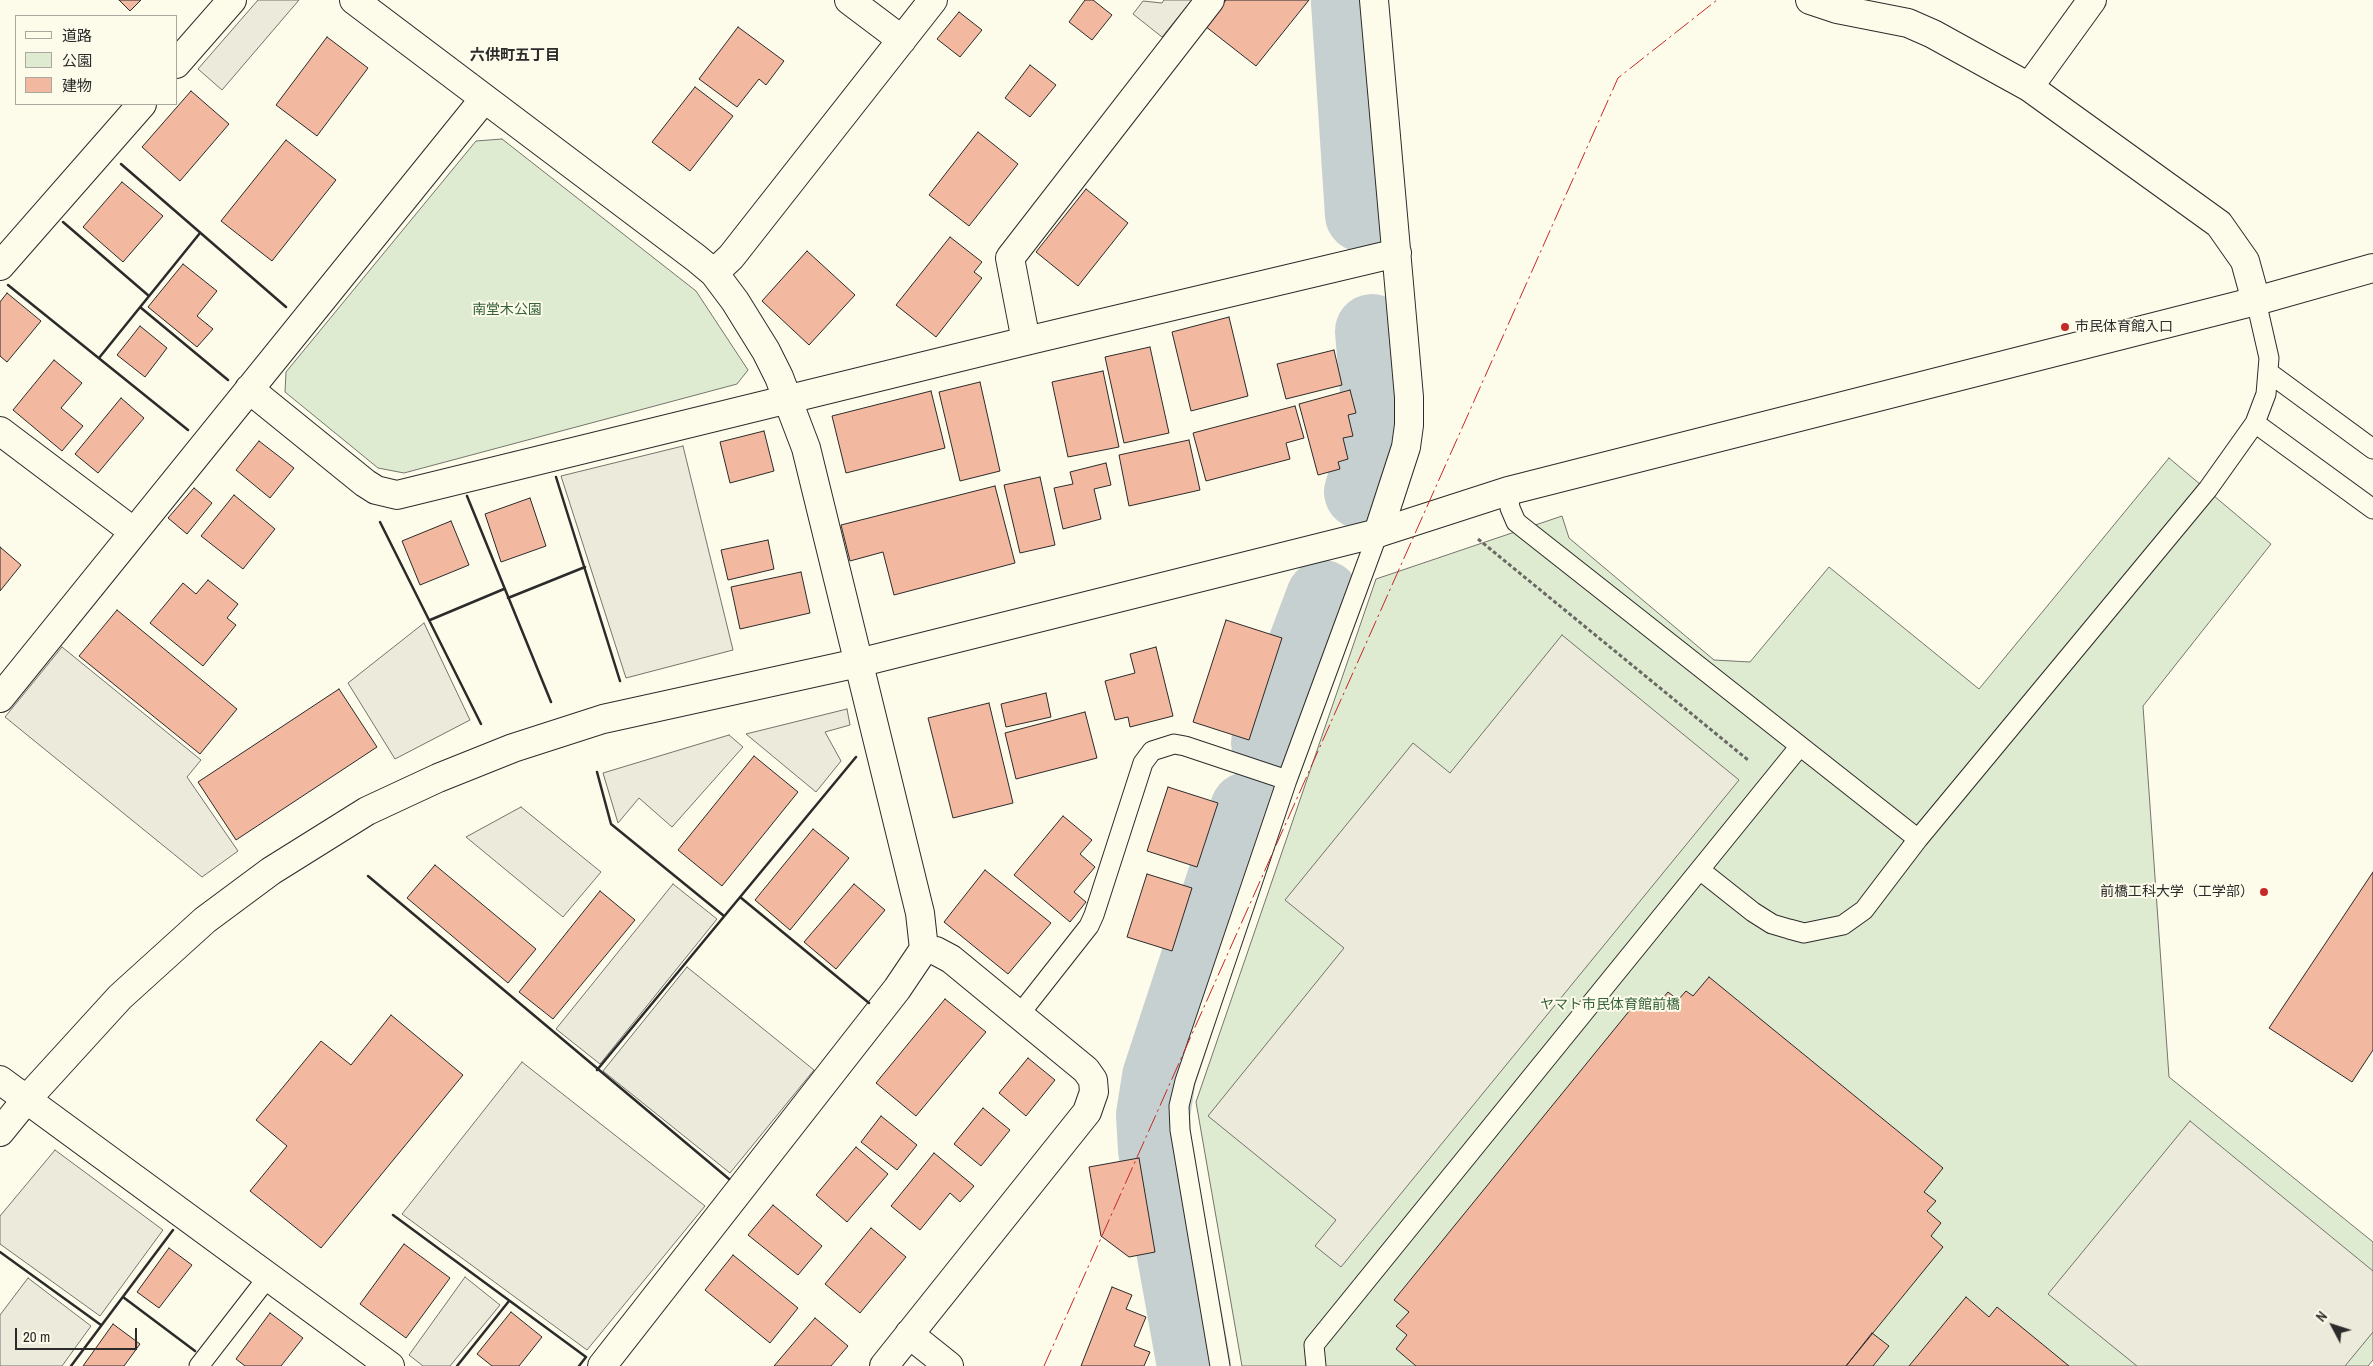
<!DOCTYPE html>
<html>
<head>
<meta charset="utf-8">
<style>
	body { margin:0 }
	#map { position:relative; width:2373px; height:1366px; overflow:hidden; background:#fdfbea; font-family:"Archivo Narrow","Noto Sans JP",sans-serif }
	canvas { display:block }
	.legend { position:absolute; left:15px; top:15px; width:162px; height:90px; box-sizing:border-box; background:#fdfbea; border:1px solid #a9a89e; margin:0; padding:6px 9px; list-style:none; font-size:15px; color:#2b2b2b }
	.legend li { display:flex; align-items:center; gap:10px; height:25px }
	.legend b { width:25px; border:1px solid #a9a89e }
	.north { position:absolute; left:2308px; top:1301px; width:50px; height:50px; -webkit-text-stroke:4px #fdfbea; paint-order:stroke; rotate:310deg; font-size:14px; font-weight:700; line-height:20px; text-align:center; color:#2b2b2b }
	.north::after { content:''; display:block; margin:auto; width:18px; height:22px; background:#2b2b2b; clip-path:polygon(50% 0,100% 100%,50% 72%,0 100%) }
	.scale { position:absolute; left:15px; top:1328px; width:122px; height:22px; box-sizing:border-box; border:2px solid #2b2b2b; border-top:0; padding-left:6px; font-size:15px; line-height:18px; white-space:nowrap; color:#2b2b2b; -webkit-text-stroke:4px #fdfbea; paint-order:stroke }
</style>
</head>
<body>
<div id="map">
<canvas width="2373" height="1366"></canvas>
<ul class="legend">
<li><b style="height:6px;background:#fdfbea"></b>道路</li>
<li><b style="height:14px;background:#deebd1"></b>公園</li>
<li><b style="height:14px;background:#f2b8a0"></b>建物</li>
</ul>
<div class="north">N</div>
<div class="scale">20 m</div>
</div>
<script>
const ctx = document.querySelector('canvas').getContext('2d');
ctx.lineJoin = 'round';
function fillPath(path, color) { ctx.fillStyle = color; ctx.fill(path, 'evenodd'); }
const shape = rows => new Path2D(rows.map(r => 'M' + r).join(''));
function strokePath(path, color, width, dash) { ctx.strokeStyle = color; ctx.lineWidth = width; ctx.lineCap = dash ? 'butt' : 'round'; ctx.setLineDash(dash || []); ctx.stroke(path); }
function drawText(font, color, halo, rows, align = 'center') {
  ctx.font = font + ' "Archivo Narrow","Noto Sans JP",sans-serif'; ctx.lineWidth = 4; ctx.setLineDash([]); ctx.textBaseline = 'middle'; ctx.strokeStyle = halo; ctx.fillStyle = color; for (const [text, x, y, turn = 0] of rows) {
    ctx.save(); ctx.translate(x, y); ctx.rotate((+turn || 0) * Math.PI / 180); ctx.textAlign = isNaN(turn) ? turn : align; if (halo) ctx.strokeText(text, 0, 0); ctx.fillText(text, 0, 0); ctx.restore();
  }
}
const green = shape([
	[502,139,696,291,748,370,737,384,404,473,378,468,285,392,286,372,476,141,502,139],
	[2169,458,2271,544,2143,706,2169,1077,2373,1242,2373,1360,2368,1366,1242,1366,1196,1102,1376,579,1562,516,1569,538,1714,660,1750,662,1829,567,1979,689,2169,458]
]);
fillPath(green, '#deebd1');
strokePath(green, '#74746e', 1);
const parking = shape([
	[258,0,299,0,222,90,198,69,258,0],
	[1164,0,1192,0,1162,37,1133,14,1143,1,1162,3,1164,0],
	[683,446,733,650,626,678,561,476,683,446],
	[424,623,470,720,395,759,348,683,424,623],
	[1562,635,1739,780,1341,1267,1315,1246,1336,1220,1208,1116,1344,948,1285,900,1413,743,1450,773,1562,635],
	[62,647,201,760,187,777,238,851,202,877,5,717,62,647],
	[847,709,850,725,825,732,841,761,816,792,746,734,847,709],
	[729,735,743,747,672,827,639,798,618,823,603,773,729,735],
	[521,807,601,872,563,917,466,837,521,807],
	[673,884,717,919,600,1064,556,1029,673,884],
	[687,967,814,1070,730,1173,603,1071,687,967],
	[522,1062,705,1206,587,1350,402,1214,522,1062],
	[2190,1121,2373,1271,2373,1332,2345,1366,2137,1366,2048,1294,2190,1121],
	[55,1150,163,1230,100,1316,0,1244,0,1216,55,1150],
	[465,1277,500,1305,450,1366,423,1366,409,1355,465,1277],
	[28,1278,91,1326,62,1366,0,1366,0,1315,28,1278]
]);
fillPath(parking, '#eceadb');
strokePath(parking, '#74746e', 1);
strokePath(shape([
	[1348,2,1362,215],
	[1361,492,1380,428,1372,331],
	[1268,743,1323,597],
	[1194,1366,1155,1150,1153,1115,1159,1077,1247,809]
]), '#c7d0d0', 74);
const building = shape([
	[119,0,141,0,130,11,119,0],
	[1085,0,1093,0,1112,15,1092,40,1069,22,1085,0],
	[1226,0,1309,0,1256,66,1205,26,1226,0],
	[959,12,982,30,960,57,937,39,959,12],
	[738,27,784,61,766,85,759,79,737,107,699,79,738,27],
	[327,37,368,68,317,136,276,105,327,37],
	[1030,65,1056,85,1030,117,1005,98,1030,65],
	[695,87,733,116,690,171,652,142,695,87],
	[191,91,229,124,180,181,142,147,191,91],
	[978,132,1018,164,969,226,929,195,978,132],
	[286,140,336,180,272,261,221,221,286,140],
	[122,182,163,216,123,262,83,227,122,182],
	[1086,189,1128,223,1078,286,1036,252,1086,189],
	[950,237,982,262,974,272,982,278,936,337,896,305,950,237],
	[807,251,855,295,809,345,762,301,807,251],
	[183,264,217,291,197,316,213,329,197,347,148,307,183,264],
	[7,293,41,321,7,362,0,356,0,302,7,293],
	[1229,317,1248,396,1191,411,1172,332,1229,317],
	[140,326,167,348,145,377,117,355,140,326],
	[1150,347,1169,433,1124,443,1105,357,1150,347],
	[1334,350,1342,385,1286,399,1277,364,1334,350],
	[54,360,82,383,61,408,83,426,62,451,13,410,54,360],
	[1103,371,1119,447,1068,457,1052,382,1103,371],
	[980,382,1000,471,960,481,939,392,980,382],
	[1350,390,1356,413,1348,415,1353,436,1343,438,1348,459,1338,462,1340,469,1318,475,1299,404,1350,390],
	[931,391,945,448,846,473,832,416,931,391],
	[121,398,144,418,98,473,75,454,121,398],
	[1295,406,1304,438,1286,443,1290,459,1206,481,1193,433,1295,406],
	[764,431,774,471,730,483,720,442,764,431],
	[1189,440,1200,490,1129,506,1119,455,1189,440],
	[259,441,294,468,270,498,236,470,259,441],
	[1106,463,1111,485,1094,489,1101,519,1063,529,1054,488,1073,484,1070,472,1106,463],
	[1040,477,1055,545,1020,553,1004,485,1040,477],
	[995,486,1015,563,894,595,883,552,850,561,841,525,995,486],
	[194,488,212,503,187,534,168,518,194,488],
	[234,495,275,529,243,569,201,536,234,495],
	[530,498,546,546,501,562,485,514,530,498],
	[451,521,469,565,420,585,402,541,451,521],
	[768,540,774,569,728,580,721,550,768,540],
	[0,547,21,565,0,591,0,547],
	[801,572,810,613,740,629,731,587,801,572],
	[208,580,238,604,227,618,236,625,203,666,150,623,183,583,196,594,208,580],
	[117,610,237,709,200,754,79,656,117,610],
	[1226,620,1282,638,1249,740,1193,722,1226,620],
	[1156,647,1173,716,1130,727,1128,717,1115,720,1105,681,1135,673,1130,654,1156,647],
	[339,689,377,747,236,840,198,782,339,689],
	[1046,693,1051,717,1006,727,1001,704,1046,693],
	[989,703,1013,803,953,818,928,718,989,703],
	[1085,712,1097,758,1016,779,1005,733,1085,712],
	[754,756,798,792,722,886,678,850,754,756],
	[1168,787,1218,803,1197,867,1147,851,1168,787],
	[1063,816,1092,840,1080,854,1095,867,1074,892,1086,902,1070,922,1014,875,1063,816],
	[813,829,849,858,790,930,755,900,813,829],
	[435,865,536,949,508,983,407,898,435,865],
	[985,870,1051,923,1008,974,944,922,985,870],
	[2373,872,2373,1050,2352,1082,2269,1028,2373,872],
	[1147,874,1192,888,1172,951,1127,937,1147,874],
	[854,884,885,910,836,969,804,942,854,884],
	[600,891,635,920,553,1019,519,992,600,891],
	[1709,977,1943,1168,1924,1192,1936,1201,1927,1211,1941,1223,1931,1236,1943,1247,1846,1366,1416,1366,1396,1349,1407,1335,1396,1326,1409,1312,1394,1300,1639,999,1653,1010,1668,992,1678,1000,1686,991,1693,996,1709,977],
	[945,999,986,1032,916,1116,876,1083,945,999],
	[391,1015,463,1075,321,1248,250,1191,287,1146,256,1120,321,1041,351,1065,391,1015],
	[1028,1058,1055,1080,1026,1116,999,1093,1028,1058],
	[983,1108,1010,1130,981,1166,954,1144,983,1108],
	[881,1116,917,1145,897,1170,861,1142,881,1116],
	[856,1147,888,1174,847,1222,816,1195,856,1147],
	[934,1153,974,1186,960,1202,950,1193,920,1230,891,1206,934,1153],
	[1139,1158,1155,1252,1129,1257,1101,1236,1089,1167,1139,1158],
	[773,1205,822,1246,798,1275,748,1235,773,1205],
	[871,1228,906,1257,860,1313,825,1284,871,1228],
	[404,1244,450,1278,406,1338,360,1304,404,1244],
	[169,1248,192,1265,159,1308,137,1292,169,1248],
	[733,1255,798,1308,770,1343,705,1290,733,1255],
	[1112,1287,1132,1295,1126,1309,1146,1317,1134,1346,1150,1352,1144,1366,1081,1366,1112,1287],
	[1966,1297,1989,1317,1997,1307,2069,1366,1909,1366,1966,1297],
	[511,1312,542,1337,519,1366,492,1366,477,1354,511,1312],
	[270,1313,303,1338,281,1366,245,1366,236,1359,270,1313],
	[815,1318,848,1346,831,1366,774,1366,815,1318],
	[113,1324,140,1344,124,1366,83,1366,113,1324],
	[1872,1333,1889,1346,1873,1366,1846,1366,1872,1333]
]);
fillPath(building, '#f2b8a0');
strokePath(building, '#2b2b2b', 1);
const lane = shape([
	[2268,372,2373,449],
	[2255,423,2373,509],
	[1508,491,1510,508,1516,522,1918,839],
	[1700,870,1753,912,1772,924,1789,929,1804,933,1843,925,1864,910,1918,839,2208,489,2255,423,2266,394,2269,358,2256,301],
	[1019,1015,1089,926,1094,915,1143,763,1152,751,1174,744,1185,746,1287,780],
	[199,1366,268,1277],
	[1220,1366,1180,1130,1179,1106,1185,1081,1287,780,1378,533],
	[1316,1366,1314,1345,1800,746]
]);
const street = shape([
	[354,0,696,258,714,273,735,301,766,351,779,377,806,448,920,913,924,949,897,989,602,1366],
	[849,0,902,40],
	[1374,0,1409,397,1409,425,1406,447,1378,533],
	[1810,0,1837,9,1908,23,1933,34,2029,87,2219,224,2245,261,2256,301],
	[176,64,232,0],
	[2029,87,2092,0],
	[0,266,142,104],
	[714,273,731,257,933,0],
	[1026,341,1010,258,1210,0],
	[249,389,365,483,376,490,397,495,1026,341,1397,253],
	[0,431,134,532],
	[0,698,484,99],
	[0,1080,390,1366],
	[909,1334,949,1366],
	[884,1366,1087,1112,1094,1092,1093,1080,1086,1070,951,959,936,951,924,949]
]);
const secondary = shape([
	[0,1132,26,1100,120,997,205,920,271,871,367,811,438,778,513,748,603,719,858,663,1378,533,1508,491,2256,301,2373,268]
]);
strokePath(lane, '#2b2b2b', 21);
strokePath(street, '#2b2b2b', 30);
strokePath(secondary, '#2b2b2b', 30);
strokePath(shape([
	[1478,539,1748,760]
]), '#6a6964', 3, [4, 2.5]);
strokePath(lane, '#fdfbea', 19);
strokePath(street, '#fdfbea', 28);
strokePath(secondary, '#fdfbea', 28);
strokePath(shape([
	[121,164,286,307],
	[63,222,149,296],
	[8,285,188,430],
	[140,307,228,380],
	[99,358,200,233],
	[556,477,620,681],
	[467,496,551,702],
	[380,522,481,724],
	[508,598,585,567],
	[430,620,504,589],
	[597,772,611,824,724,916],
	[368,876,729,1179],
	[740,897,869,1003],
	[597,1070,856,757],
	[393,1215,586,1357,579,1366],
	[0,1252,101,1325],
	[123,1297,195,1351],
	[71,1366,173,1230],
	[457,1366,509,1301]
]), '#2b2b2b', 2.5);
strokePath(shape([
	[1044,1366,1618,78,1717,0]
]), '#c62828', 1, [18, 4, 2.5, 4]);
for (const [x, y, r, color] of [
	[2065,327,5,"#c62828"],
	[2264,892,5,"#c62828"]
]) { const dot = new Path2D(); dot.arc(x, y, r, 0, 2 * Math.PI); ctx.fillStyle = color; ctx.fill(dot); strokePath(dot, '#fdfbea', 2); }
drawText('14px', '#34623c', '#fdfbea', [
	["南堂木公園",507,310],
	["ヤマト市民体育館前橋",1610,1005]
]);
drawText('14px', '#2b2b2b', '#fdfbea', [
	["市民体育館入口",2075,327],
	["前橋工科大学（工学部）",2254,892,"right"]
], 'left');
drawText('bold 15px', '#2b2b2b', '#fdfbea', [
	["六供町五丁目",515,56]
]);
</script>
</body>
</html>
